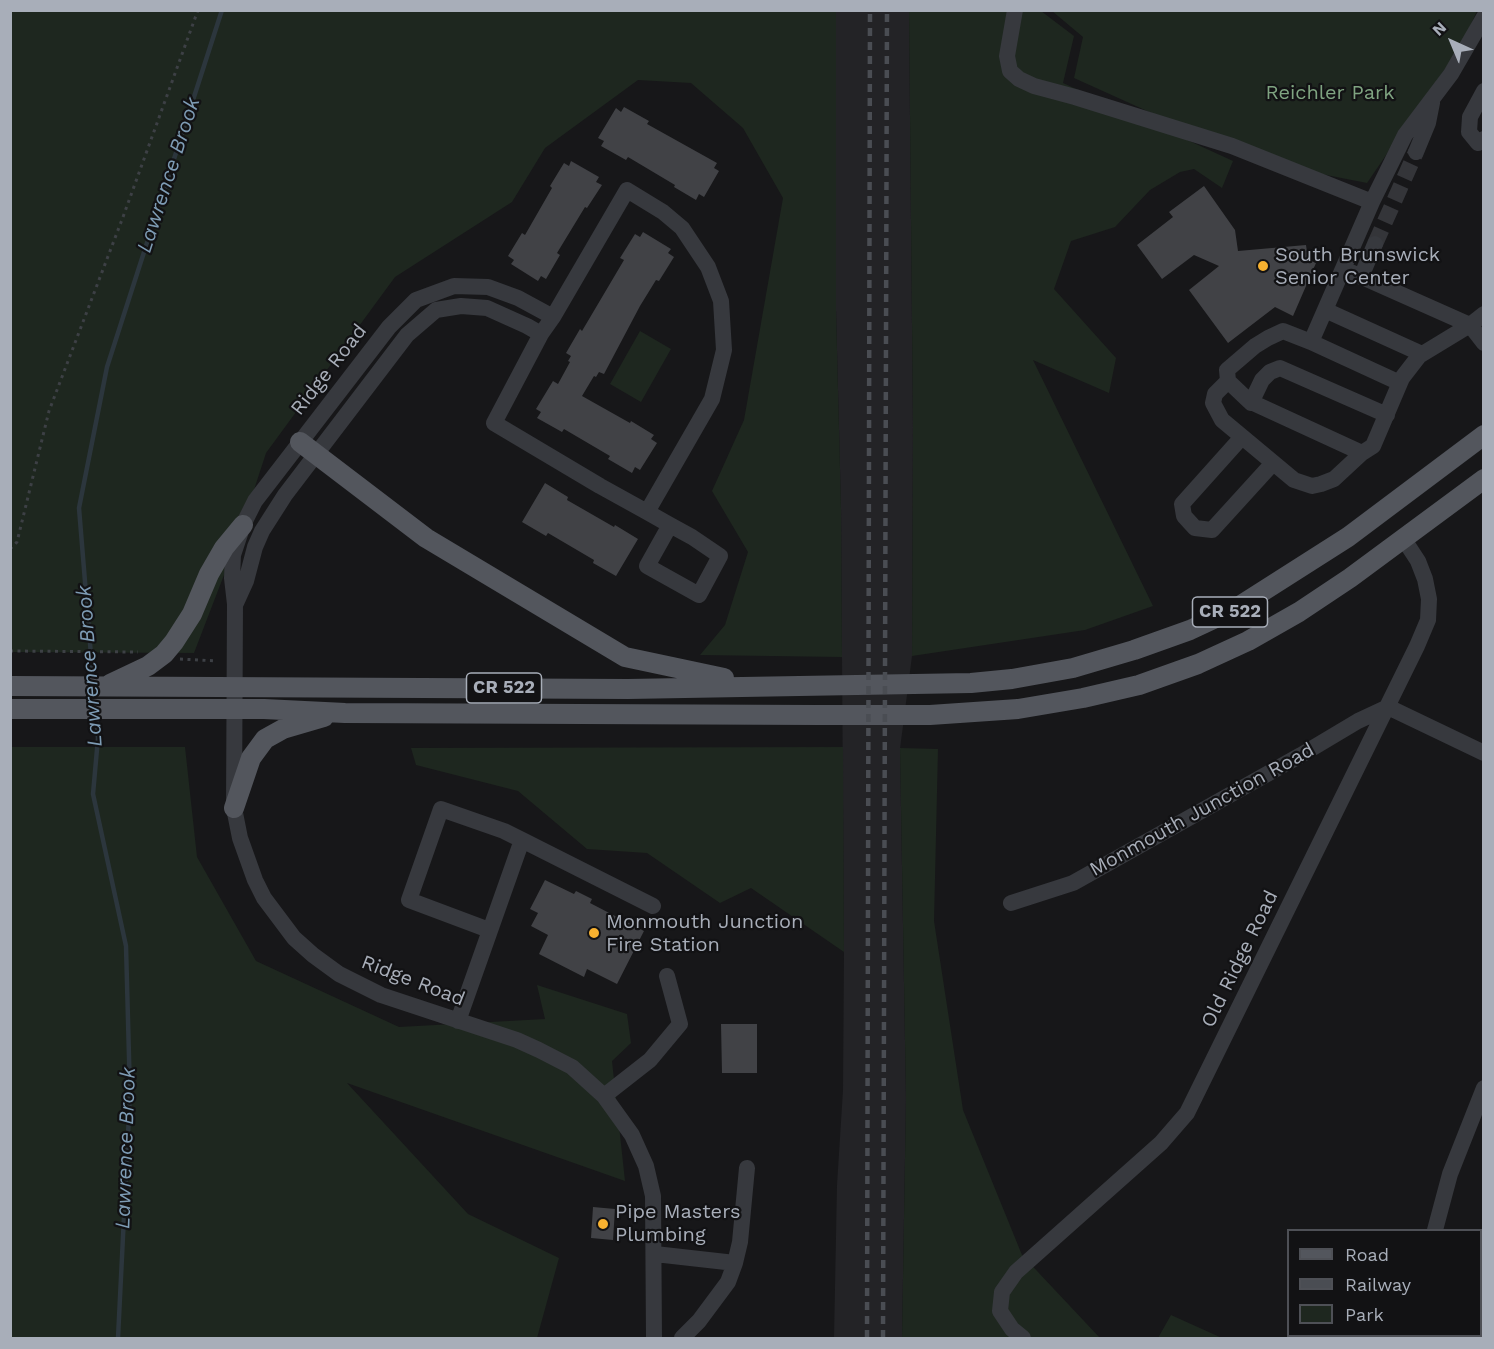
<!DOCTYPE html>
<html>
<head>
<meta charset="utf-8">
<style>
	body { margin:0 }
	#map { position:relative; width:1494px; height:1349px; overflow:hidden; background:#171719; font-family:"Work Sans",sans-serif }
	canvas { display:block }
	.frame { position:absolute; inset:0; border:12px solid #a8aeb9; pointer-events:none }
	.legend { position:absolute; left:1287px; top:1229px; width:195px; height:108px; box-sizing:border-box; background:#121214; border:2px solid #4e5056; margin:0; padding:8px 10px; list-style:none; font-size:18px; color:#a8aeb9 }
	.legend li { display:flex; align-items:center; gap:12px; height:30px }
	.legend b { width:30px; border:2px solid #4e5056 }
	.north { position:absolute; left:1422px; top:12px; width:60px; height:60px; -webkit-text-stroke:4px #121214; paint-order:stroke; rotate:316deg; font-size:16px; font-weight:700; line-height:24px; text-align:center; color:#a8aeb9 }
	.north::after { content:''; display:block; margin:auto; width:21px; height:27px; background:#a8aeb9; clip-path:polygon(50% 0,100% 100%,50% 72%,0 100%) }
</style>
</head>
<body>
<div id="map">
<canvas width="1494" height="1349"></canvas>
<div class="frame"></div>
<ul class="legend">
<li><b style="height:8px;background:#53565d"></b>Road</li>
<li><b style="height:8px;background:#4a4d53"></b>Railway</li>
<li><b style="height:16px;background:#1e271f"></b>Park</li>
</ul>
<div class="north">N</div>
</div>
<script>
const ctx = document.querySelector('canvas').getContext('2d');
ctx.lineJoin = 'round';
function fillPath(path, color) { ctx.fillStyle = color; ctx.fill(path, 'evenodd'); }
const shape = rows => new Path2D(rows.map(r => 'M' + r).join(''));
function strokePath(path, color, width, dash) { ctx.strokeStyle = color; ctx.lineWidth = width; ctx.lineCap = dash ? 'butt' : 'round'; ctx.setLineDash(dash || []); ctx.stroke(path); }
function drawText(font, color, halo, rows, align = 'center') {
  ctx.font = font + ' "Work Sans",sans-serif'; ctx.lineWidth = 4.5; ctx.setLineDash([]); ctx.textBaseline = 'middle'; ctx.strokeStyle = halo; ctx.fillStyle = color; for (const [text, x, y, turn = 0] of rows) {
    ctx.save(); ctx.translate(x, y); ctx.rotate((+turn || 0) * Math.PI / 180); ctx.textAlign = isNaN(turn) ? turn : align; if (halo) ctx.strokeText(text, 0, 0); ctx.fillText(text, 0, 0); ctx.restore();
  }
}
fillPath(shape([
	[836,11,909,11,913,427,912,656,900,749,906,1099,902,1338,834,1338,837,1185,843,1090,844,952,841,509,836,311]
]), '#232326');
fillPath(shape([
	[11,11,836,11,836,311,841,508,842,657,700,655,725,625,748,552,712,491,744,420,783,198,743,128,691,83,638,80,545,148,512,202,395,277,266,453,239,536,194,653,11,652],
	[909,11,1041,11,1074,36,1063,83,1233,161,1222,188,1194,169,1180,172,1150,190,1115,227,1071,241,1054,289,1116,358,1109,393,1033,360,1153,606,1085,630,912,656,913,427],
	[1052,11,1477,11,1462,44,1367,183,1260,162,1074,78,1083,37],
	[640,331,671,349,641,402,610,384],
	[11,747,185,747,197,857,256,961,399,1027,545,1019,537,985,627,1014,631,1043,612,1061,625,1181,347,1083,468,1214,559,1258,537,1338,11,1338],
	[843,747,844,952,751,888,720,903,647,853,587,849,518,791,416,765,411,748],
	[900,748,938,749,934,921,963,1110,1022,1255,1100,1338,902,1338,906,1099],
	[1171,1315,1222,1338,1158,1338]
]), '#1e271f');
strokePath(shape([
	[93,680,79,508,107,367,222,10],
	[96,715,98,738,93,794,126,946,130,1094,118,1338]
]), '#2c363d', 4.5);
fillPath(shape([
	[624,107,649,121,647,124,717,163,714,168,719,171,704,197,699,194,696,200,674,187,675,185,628,157,626,160,601,146,604,141,598,138,616,108,621,112],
	[571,161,599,177,596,182,602,185,587,208,585,207,557,253,560,255,546,279,541,276,538,281,511,264,514,260,508,256,522,233,525,235,552,188,550,186,564,163,569,166],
	[1204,186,1235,230,1238,251,1306,245,1307,252,1310,255,1307,259,1316,263,1293,316,1275,307,1228,343,1189,290,1219,266,1194,255,1162,279,1137,245,1173,217,1169,212],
	[643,232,671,249,668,253,674,257,659,281,656,280,640,306,604,374,599,372,596,377,594,376,582,396,630,423,631,421,654,435,651,439,657,443,640,470,635,467,632,473,608,459,610,456,564,429,562,432,537,418,541,412,536,409,553,381,558,384,570,362,568,361,571,356,566,353,580,329,582,331,624,260,620,258,635,234,640,237],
	[545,483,568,497,567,500,614,527,615,525,638,539,616,576,593,563,594,560,548,533,546,536,522,522],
	[545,880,574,894,576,891,592,899,590,903,644,931,617,984,587,969,584,977,539,954,548,935,531,926,538,913,530,909],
	[721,1024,757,1024,757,1073,722,1073],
	[593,1207,615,1209,613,1240,591,1238]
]), '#414246');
strokePath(shape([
	[1375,244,1416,152]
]), '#343539', 16, [16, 8]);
strokePath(shape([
	[10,549,17,542,49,411,123,217,198,10],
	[10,651,138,652],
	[180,659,217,661]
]), '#3d4045', 3, [3, 4.5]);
strokePath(shape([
	[1015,10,1007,56,1010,71,1019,79,1034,86,1075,97,1232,146,1372,202,1405,135,1451,74,1484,17],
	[1484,91,1470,117,1469,132,1478,143,1484,139],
	[1416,152,1428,123,1432,103],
	[1372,202,1311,342,1283,331,1268,338,1255,346,1227,370,1228,381,1249,401,1362,453,1373,446,1402,378,1419,356,1470,325,1484,314],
	[1344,269,1470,325,1484,343],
	[1361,277,1375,244],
	[1325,310,1422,354],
	[553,317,518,298,488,287,454,286,416,300,389,327,255,501,243,525,233,555,232,578,235,604,234,808,240,838,255,880,264,898,294,938,313,955,339,974,381,995,517,1040,539,1050,572,1067,604,1096,632,1135,646,1166,653,1196,654,1338],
	[1311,342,1400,383],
	[1228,381,1215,394,1213,403,1222,420,1294,480,1312,486,1321,484,1334,479,1362,453],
	[1251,403,1262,380,1270,372,1280,368,1387,415],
	[1242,437,1182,504,1184,516,1195,528,1212,530,1273,463],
	[647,512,712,399,724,350,721,301,708,267,682,228,663,212,627,190,553,317,541,334,494,423,600,486,647,512,670,525,692,537,720,556,699,595,647,566,670,525],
	[236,603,246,581,255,547,262,531,285,495,407,335,436,310,461,306,487,308,527,326,541,334],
	[522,840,653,906],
	[1011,903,1073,883,1301,755,1358,721,1388,707,1484,753],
	[458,1021,522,840,504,831,441,809,409,900,489,930],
	[604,1096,650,1060,680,1024,667,976],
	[1435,1230,1450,1174,1484,1088],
	[1480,1253,1484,1253],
	[655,1254,735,1263,740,1242,747,1168],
	[1457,1336,1458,1338],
	[682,1338,699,1321,728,1282,735,1263],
	[1023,1338,1012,1329,1000,1311,1002,1292,1016,1272,1161,1143,1187,1113,1417,646,1428,620,1429,599,1425,579,1418,561,1403,538],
	[1360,1338,1361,1336]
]), '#37393e', 16);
strokePath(shape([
	[300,442,426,538,625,657,724,678],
	[110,684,148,666,164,654,174,642,192,614,209,574,224,548,243,525],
	[10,686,628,689,971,683,1012,679,1073,668,1134,650,1190,630,1235,609,1348,537,1484,435],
	[10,709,264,709,345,713,816,715,930,715,1018,709,1083,698,1139,685,1198,664,1248,641,1299,612,1350,578,1484,479],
	[234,808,251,758,265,739,283,729,324,717]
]), '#53565d', 20);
strokePath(shape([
	[867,1338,870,10],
	[883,1338,887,10]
]), '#4a4d53', 4.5, [8, 6]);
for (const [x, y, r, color] of [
	[1263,266,6,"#f7b130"],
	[594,933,6,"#f7b130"],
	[603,1224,6,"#f7b130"]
]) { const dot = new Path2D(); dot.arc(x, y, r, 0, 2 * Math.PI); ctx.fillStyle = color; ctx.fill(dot); strokePath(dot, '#121214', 2); }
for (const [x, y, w] of [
	[1230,612,75],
	[504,688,75]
]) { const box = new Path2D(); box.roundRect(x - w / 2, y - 15, w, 30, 4.5); ctx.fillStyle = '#121214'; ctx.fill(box); strokePath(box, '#a8aeb9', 1.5); }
drawText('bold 18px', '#a8aeb9', null, [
	["CR 522",1230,612],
	["CR 522",504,688]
]);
drawText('20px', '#7fa481', '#121214', [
	["Reichler Park",1330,93]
]);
drawText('20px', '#a8aeb9', '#121214', [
	["South Brunswick",1275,255],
	["Senior Center",1275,278],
	["Monmouth Junction",606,922],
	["Fire Station",606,945],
	["Pipe Masters",615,1212],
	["Plumbing",615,1235]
], 'left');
drawText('20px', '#a8aeb9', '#121214', [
	["Ridge Road",329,370,-52],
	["Monmouth Junction Road",1202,810,-29],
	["Old Ridge Road",1240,959,-64],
	["Ridge Road",413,981,21]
]);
drawText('italic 21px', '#7e9cb5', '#121214', [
	["Lawrence Brook",169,175,-72],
	["Lawrence Brook",90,666,-94],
	["Lawrence Brook",126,1148,-88]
]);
</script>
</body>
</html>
